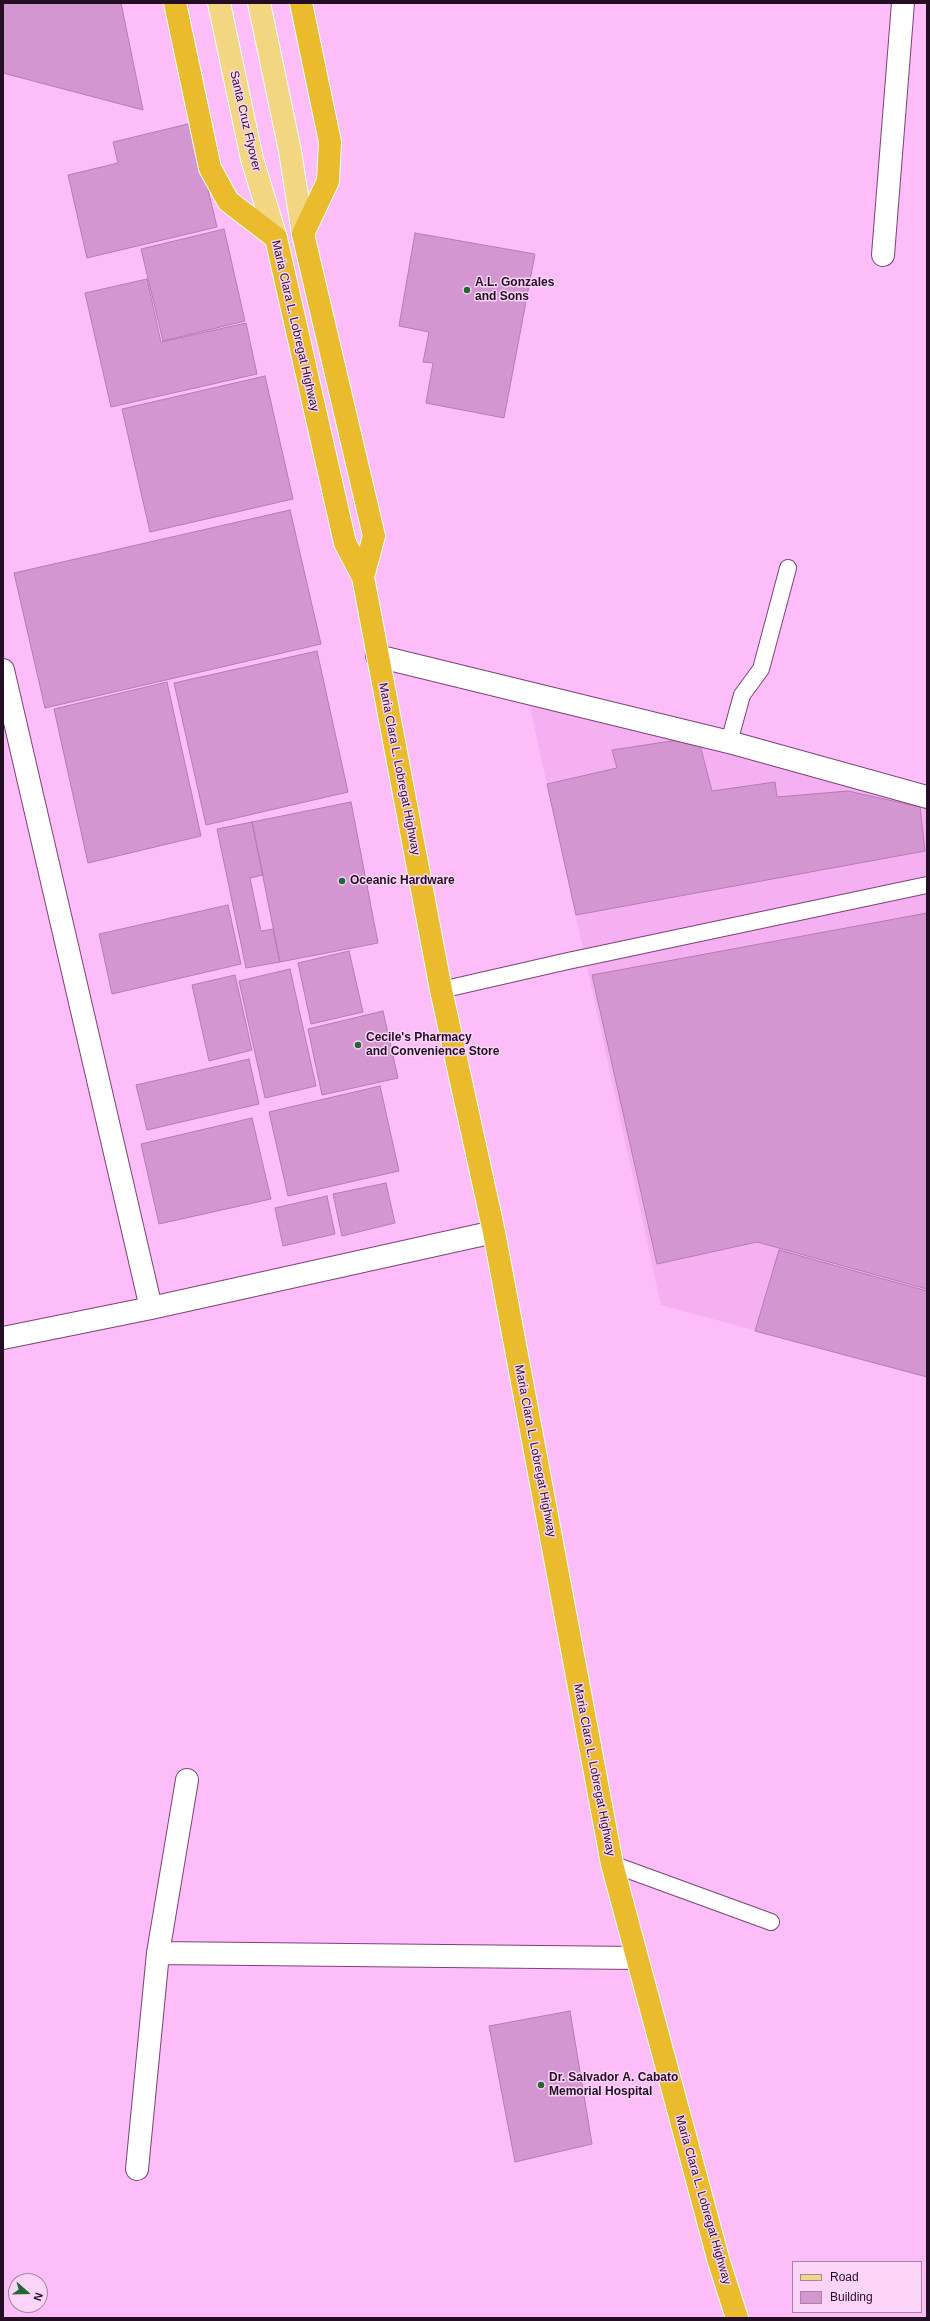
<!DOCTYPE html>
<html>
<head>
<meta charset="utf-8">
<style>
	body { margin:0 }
	#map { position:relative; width:930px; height:2321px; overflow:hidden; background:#fdbdf9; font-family:Helvetica,sans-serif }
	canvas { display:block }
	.frame { position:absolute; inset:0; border:4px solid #240e24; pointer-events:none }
	.legend { position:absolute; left:792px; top:2261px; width:130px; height:52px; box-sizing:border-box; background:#fbd4f8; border:1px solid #a585a3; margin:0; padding:5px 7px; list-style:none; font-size:12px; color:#240e24 }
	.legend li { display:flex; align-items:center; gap:8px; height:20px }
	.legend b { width:20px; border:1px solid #a585a3 }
	.north { position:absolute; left:8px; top:2273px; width:40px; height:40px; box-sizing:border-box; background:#fbd4f8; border:1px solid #a585a3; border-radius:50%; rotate:110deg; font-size:11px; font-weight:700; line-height:16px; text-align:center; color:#240e24 }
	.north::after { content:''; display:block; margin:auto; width:14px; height:18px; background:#236834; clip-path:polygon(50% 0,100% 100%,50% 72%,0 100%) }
</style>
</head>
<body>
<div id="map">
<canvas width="930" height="2321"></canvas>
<div class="frame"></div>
<ul class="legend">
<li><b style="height:5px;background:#f2d681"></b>Road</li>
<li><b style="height:11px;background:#d396d0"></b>Building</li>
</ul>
<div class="north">N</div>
</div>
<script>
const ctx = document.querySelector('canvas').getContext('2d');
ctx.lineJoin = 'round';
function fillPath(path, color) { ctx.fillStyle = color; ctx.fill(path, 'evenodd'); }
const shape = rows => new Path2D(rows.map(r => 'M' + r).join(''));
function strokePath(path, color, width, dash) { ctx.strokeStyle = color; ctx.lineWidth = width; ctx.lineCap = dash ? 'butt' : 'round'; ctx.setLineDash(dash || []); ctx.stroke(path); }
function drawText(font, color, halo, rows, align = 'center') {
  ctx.font = font + ' Helvetica,sans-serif'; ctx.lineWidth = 3; ctx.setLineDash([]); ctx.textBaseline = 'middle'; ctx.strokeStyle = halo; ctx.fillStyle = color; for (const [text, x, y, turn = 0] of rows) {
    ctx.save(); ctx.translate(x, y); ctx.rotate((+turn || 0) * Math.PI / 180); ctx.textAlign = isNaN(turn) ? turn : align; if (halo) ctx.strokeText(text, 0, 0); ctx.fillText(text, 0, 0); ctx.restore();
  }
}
fillPath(shape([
	[525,684,927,789,927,1377,661,1305]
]), '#f5b0f1');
const building = shape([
	[3,3,121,3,143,110,3,73,3,3],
	[192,123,217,227,87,258,68,175,118,163,113,142,192,123],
	[224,229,245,321,163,341,141,249,224,229],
	[415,233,535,254,504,418,426,403,433,363,423,362,429,332,399,326,415,233],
	[147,279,161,342,246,323,257,374,111,407,85,293,147,279],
	[265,376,293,499,150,532,122,409,265,376],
	[290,510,321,644,45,708,14,573,290,510],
	[317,651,348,792,206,825,174,683,317,651],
	[167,682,201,836,88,863,54,709,167,682],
	[698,737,712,791,775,782,777,797,848,791,920,807,925,851,576,915,547,784,617,768,612,750,698,737],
	[351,802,378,943,280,962,252,822,351,802],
	[252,822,263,875,250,878,261,931,273,929,280,962,246,968,217,829,252,822],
	[228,905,241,964,112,994,99,934,228,905],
	[927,913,927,1289,757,1242,657,1264,592,975,927,913],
	[349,951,363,1012,311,1024,298,963,349,951],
	[290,969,316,1086,265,1098,239,981,290,969],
	[235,975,252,1050,209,1061,192,985,235,975],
	[383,1011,398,1078,322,1095,308,1029,383,1011],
	[249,1059,259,1104,147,1130,136,1085,249,1059],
	[380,1086,399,1171,288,1196,269,1112,380,1086],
	[252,1118,271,1199,159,1224,141,1144,252,1118],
	[386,1183,395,1223,342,1236,333,1194,386,1183],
	[327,1196,335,1234,283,1246,275,1208,327,1196],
	[779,1250,927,1291,927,1377,755,1331,779,1250],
	[570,2011,592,2144,515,2162,489,2026,570,2011]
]);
fillPath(building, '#d396d0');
strokePath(building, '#b77bb3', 1);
const lane = shape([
	[729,742,742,695,761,669,788,568],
	[441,990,568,961,927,885],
	[612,1864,771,1922]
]);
const street = shape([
	[883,255,903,3],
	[377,656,729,742,927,797],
	[3,670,151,1308],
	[3,1338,151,1308,494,1232],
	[158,1953,187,1780],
	[137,2169,158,1953,637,1958]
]);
const primary = shape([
	[219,3,252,159,276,238],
	[259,3,290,151,303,234]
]);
const highway = shape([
	[175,3,210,168,228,201,276,238,345,543,363,577,441,990,494,1232,612,1864,719,2262,737,2318],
	[301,3,330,142,328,181,303,234,374,536,363,577]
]);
strokePath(lane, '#7b4378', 18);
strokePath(street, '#7b4378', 24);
strokePath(primary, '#fff', 24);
strokePath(highway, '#fff', 24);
strokePath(lane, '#fff', 16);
strokePath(street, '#fff', 22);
strokePath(primary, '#f2d681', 22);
strokePath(highway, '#eabb2d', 22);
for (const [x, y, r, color] of [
	[467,290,4,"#236834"],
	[342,881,4,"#236834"],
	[358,1045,4,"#236834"],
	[541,2085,4,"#236834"]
]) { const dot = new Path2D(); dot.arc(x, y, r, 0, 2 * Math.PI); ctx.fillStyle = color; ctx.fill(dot); strokePath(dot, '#fbd4f8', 1.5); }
drawText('12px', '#240e24', '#fbd4f8', [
	["Santa Cruz Flyover",245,121,77],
	["Maria Clara L. Lobregat Highway",295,326,77],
	["Maria Clara L. Lobregat Highway",399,769,79],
	["Maria Clara L. Lobregat Highway",535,1451,79],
	["Maria Clara L. Lobregat Highway",594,1770,79],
	["Maria Clara L. Lobregat Highway",703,2200,74]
]);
drawText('bold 12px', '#240e24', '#fbd4f8', [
	["A.L. Gonzales",475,283],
	["and Sons",475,297],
	["Oceanic Hardware",350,881],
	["Cecile's Pharmacy",366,1038],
	["and Convenience Store",366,1052],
	["Dr. Salvador A. Cabato",549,2078],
	["Memorial Hospital",549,2092]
], 'left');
</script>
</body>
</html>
